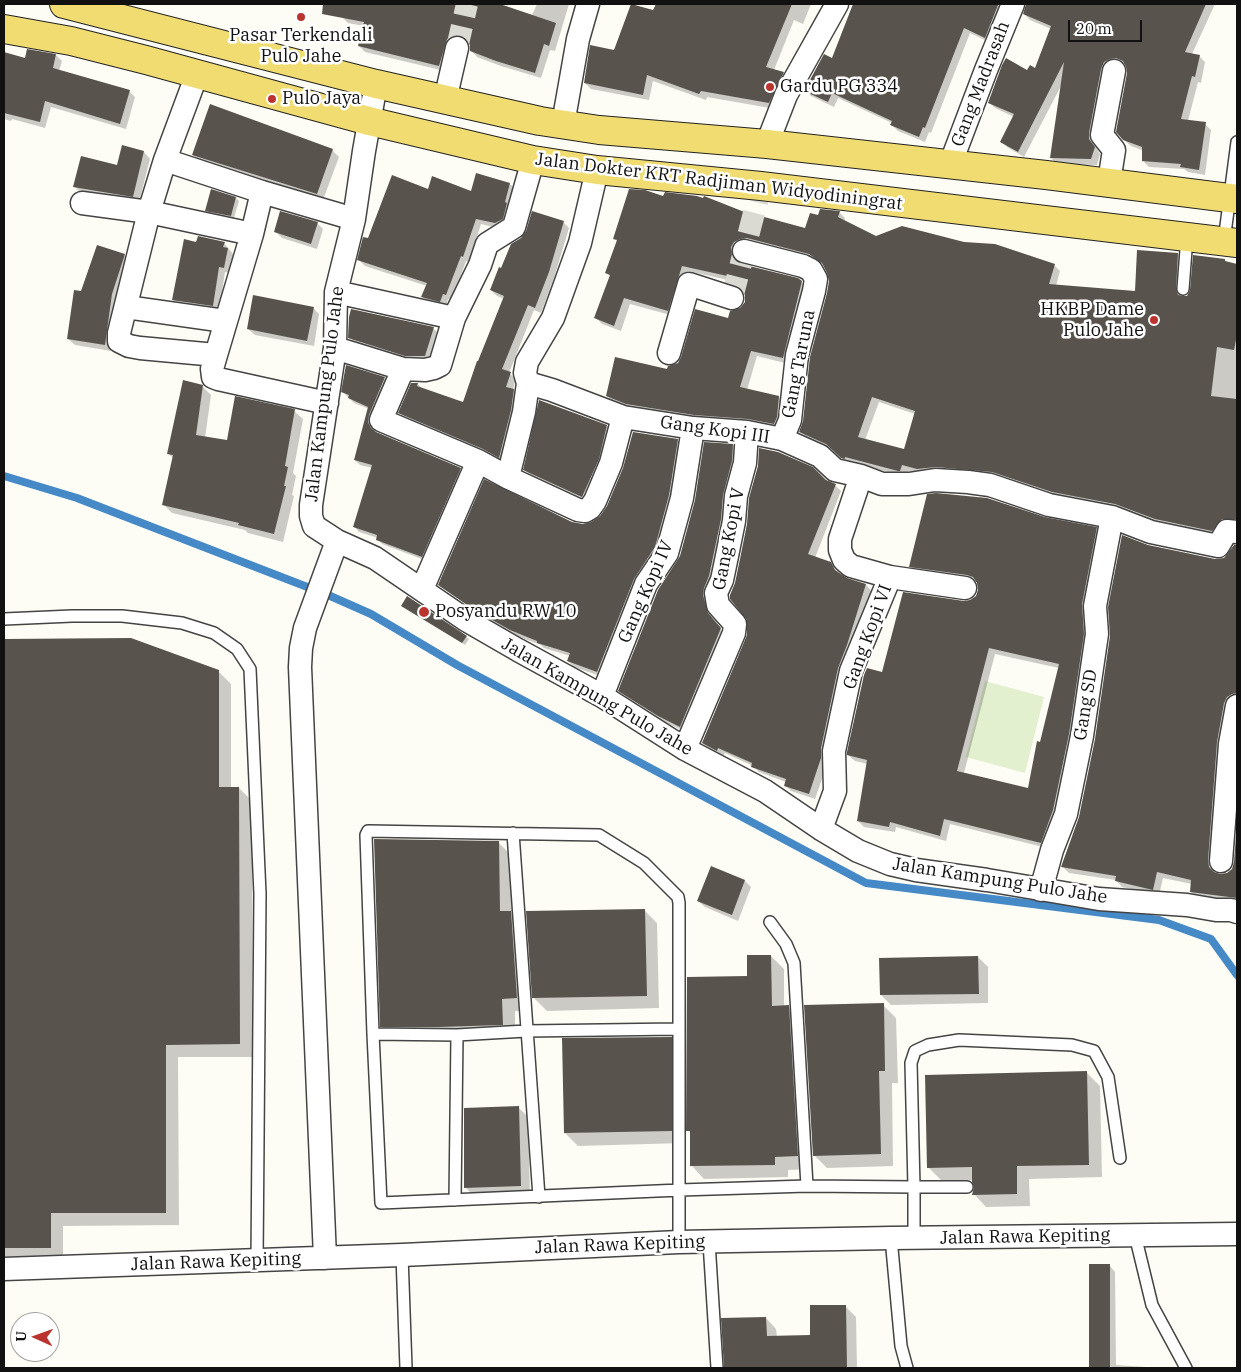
<!DOCTYPE html>
<html>
<head>
<meta charset="utf-8">
<style>
	body { margin:0 }
	#map { position:relative; width:1241px; height:1372px; overflow:hidden; background:#fefdf5; font-family:"IBM Plex Serif",serif }
	canvas { display:block }
	.frame { position:absolute; inset:0; border:5px solid #111; pointer-events:none }
	.north { position:absolute; left:10px; top:1312px; width:50px; height:50px; box-sizing:border-box; background:#fff; border:1px solid #a0a0a0; border-radius:50%; rotate:272deg; font-size:14px; font-weight:700; line-height:20px; text-align:center; color:#111 }
	.north::after { content:''; display:block; margin:auto; width:18px; height:22px; background:#bb332e; clip-path:polygon(50% 0,100% 100%,50% 72%,0 100%) }
	.scale { position:absolute; left:1068px; top:20px; width:74px; height:22px; box-sizing:border-box; border:2px solid #111; border-top:0; padding-left:6px; font-size:15px; line-height:18px; white-space:nowrap; color:#111; -webkit-text-stroke:4px #fff; paint-order:stroke }
</style>
</head>
<body>
<div id="map">
<canvas width="1241" height="1372"></canvas>
<div class="frame"></div>
<div class="north">U</div>
<div class="scale">20 m</div>
</div>
<script>
const ctx = document.querySelector('canvas').getContext('2d');
ctx.lineJoin = 'round';
function fillPath(path, color) { ctx.fillStyle = color; ctx.fill(path, 'evenodd'); }
const shape = rows => new Path2D(rows.map(r => 'M' + r).join(''));
function strokePath(path, color, width, dash) { ctx.strokeStyle = color; ctx.lineWidth = width; ctx.lineCap = dash ? 'butt' : 'round'; ctx.setLineDash(dash || []); ctx.stroke(path); }
function drawText(font, color, halo, rows, align = 'center') {
  ctx.font = font + ' "IBM Plex Serif",serif'; ctx.lineWidth = 5; ctx.setLineDash([]); ctx.textBaseline = 'middle'; ctx.strokeStyle = halo; ctx.fillStyle = color; for (const [text, x, y, turn = 0] of rows) {
    ctx.save(); ctx.translate(x, y); ctx.rotate((+turn || 0) * Math.PI / 180); ctx.textAlign = isNaN(turn) ? turn : align; if (halo) ctx.strokeText(text, 0, 0); ctx.fillText(text, 0, 0); ctx.restore();
  }
}
fillPath(shape([
	[985,681,1044,697,1025,773,966,757]
]), '#e2f0d0');
fillPath(shape([
	[344,4,496,4,532,15,537,4,569,4,555,51,550,50,541,78,501,66,477,57,471,50,470,42,467,41,459,41,445,71,365,52,359,46,364,26,348,23,342,17],
	[632,4,654,12,657,4,811,4,803,24,794,20,774,70,783,73,790,80,776,109,707,97,706,100,653,81,649,100,591,89,585,83,615,51],
	[855,4,911,4,927,11,929,4,1008,4,991,43,970,33,931,133,929,132,925,142,898,131,892,125,892,123,838,98,834,107,811,96,805,90,832,60],
	[1027,4,1215,4,1192,54,1199,56,1205,62,1201,83,1198,82,1188,121,1205,124,1211,130,1205,175,1188,172,1184,169,1149,167,1143,161,1144,151,1131,146,1124,140,1128,73,1127,66,1123,64,1117,64,1095,139,1095,146,1100,154,1097,165,1057,164,1051,158,1062,84,1024,157,1007,147,1001,141,1014,117,995,108,989,102,1028,71,1035,70,1051,29,1030,20,1024,14],
	[4,53,26,59,56,55,62,61,59,71,129,91,135,97,126,129,51,107,45,128,12,119,11,121,4,119],
	[332,150,339,157,323,200,200,161,193,155],
	[144,152,150,159,139,202,81,193,75,187],
	[510,184,516,190,501,229,481,224,469,262,466,261,452,300,448,299,446,307,428,303,423,297,427,286,365,266,359,260,369,240,428,191,472,193],
	[212,191,236,198,239,201,234,218,209,213,206,210],
	[664,198,806,229,819,217,839,212,845,218,844,222,876,237,1054,265,1060,271,1056,286,1136,292,1178,254,1184,260,1181,296,1187,297,1225,260,1227,263,1237,265,1237,524,1218,537,908,471,905,477,852,462,849,464,833,450,807,438,801,432,804,422,830,281,825,266,816,260,754,244,737,254,738,264,801,282,808,289,789,364,757,356,747,390,779,397,785,403,780,430,634,410,613,402,607,396,668,371,678,364,683,358,741,309,746,302,746,294,741,283,688,271,674,316,630,304,621,331,602,324,596,318,611,277,606,272,618,242,614,238],
	[879,402,915,414,905,451,865,440],
	[563,222,569,228,554,278,541,313,534,310,509,373,516,379,513,389,519,396,505,462,490,454,406,419,400,413,418,384,422,389,464,403,505,299,497,296,491,290,502,270],
	[317,223,323,229,317,249,282,238,276,232],
	[197,243,224,243,234,255,231,273,225,272,219,312,179,306,173,300],
	[124,255,131,262,118,301,111,351,75,345,68,339,82,293],
	[313,308,319,314,314,346,255,335,248,329],
	[433,328,437,332,429,360,411,360,354,342,350,338],
	[347,367,384,378,390,383,374,421,373,428,375,433,460,469,465,474,427,561,382,544,378,538,359,532,354,526,372,468,360,465,355,460,369,409,354,403,343,392],
	[202,386,211,395,205,438,228,442,294,411,303,419,293,473,296,476,292,495,294,496,283,542,248,533,245,530,172,513,164,505,174,459,169,454],
	[607,426,612,432,587,502,530,475,525,470],
	[677,440,683,446,660,553,603,677,574,667,568,661,570,656,544,648,541,645,517,636,480,614,440,585,572,523,583,525,592,524,601,517],
	[733,445,738,451,708,601,713,620,726,636,686,732,667,723,625,696,620,690,681,557,696,500],
	[826,481,835,485,841,491,815,558,830,564,839,574,846,580,866,585,872,591,853,652,827,765,815,799,791,791,785,785,786,782,759,772,753,766,725,753,723,756,709,749,703,743],
	[1045,519,1096,529,1102,535,1089,640,1075,740,1047,848,950,824,946,841,896,827,895,832,864,827,858,821,868,764,855,761,848,755,883,674,964,602,971,601,977,596,979,591,978,582,975,581,916,572,910,566],
	[995,654,1059,668,1029,789,964,773],
	[1148,546,1215,560,1224,559,1235,546,1237,546,1237,701,1214,867,1215,874,1219,875,1228,874,1233,869,1235,862,1237,837,1237,903,1198,898,1191,892,1192,884,1163,878,1159,895,1122,887,1116,880,1069,873,1062,866,1080,817],
	[403,606,466,637,469,639,465,645],
	[4,640,131,640,218,671,231,684,231,788,239,788,252,801,253,1057,178,1057,179,1225,63,1226,63,1260,4,1260],
	[498,842,511,855,512,914,524,926,530,1011,515,1011,515,1037,453,1040,394,1039,381,1026],
	[712,868,745,881,751,887,738,921,705,907,698,901],
	[644,910,657,923,659,1008,547,1011,534,998],
	[771,956,784,969,784,1007,788,1007,801,1020,810,1169,788,1170,788,1177,704,1179,692,1166,691,1133,688,1130,748,977],
	[978,957,988,967,988,1003,891,1005,881,995],
	[883,1005,896,1018,898,1083,892,1083,893,1166,827,1168,814,1155],
	[671,1038,684,1051,684,1143,578,1146,565,1133],
	[1087,1073,1100,1086,1102,1177,1029,1179,1030,1206,986,1207,974,1194,976,1186,973,1180,941,1180,928,1167],
	[519,1108,528,1117,530,1196,475,1197,465,1187],
	[1109,1265,1115,1272,1116,1365,1146,1367,1148,1368,1092,1368,1090,1366],
	[845,1306,856,1317,857,1368,726,1368,723,1319,766,1318,776,1329,777,1337,811,1336],
	[598,1367,631,1367,633,1368,598,1368]
]), '#0003');
strokePath(shape([
	[4,476,77,498,328,595,371,614,457,665,866,883,1159,920,1211,939,1237,975]
]), '#4689c7', 8);
fillPath(shape([
	[323,4,500,4,556,23,549,46,544,44,535,73,496,61,470,51,470,45,466,39,459,35,453,36,447,39,439,66,358,46,364,22,322,14],
	[631,4,653,10,656,4,792,4,766,67,784,72,769,103,701,91,699,94,647,75,643,95,584,83,590,45,614,50],
	[853,4,998,5,985,38,964,28,925,128,923,127,919,137,890,125,892,121,832,93,828,102,804,91,824,54,832,58],
	[1026,4,1206,4,1185,52,1200,55,1195,77,1192,76,1181,119,1206,122,1199,170,1180,167,1181,164,1142,161,1142,147,1123,140,1116,132,1127,73,1126,67,1123,61,1116,58,1110,59,1104,62,1101,69,1089,133,1089,139,1095,147,1091,159,1050,158,1064,62,1018,152,1000,142,1014,114,988,103,1002,65,1006,58,1027,70,1030,65,1035,68,1051,26,1023,14],
	[27,49,56,54,53,68,130,90,120,124,45,101,40,122,4,113,4,52,25,58],
	[210,104,333,149,317,194,192,155],
	[122,145,144,151,133,197,73,187,81,156,117,165],
	[476,173,510,183,505,202,507,203,503,219,495,223,476,219,463,257,461,256,446,295,443,294,440,302,421,297,427,283,357,260,363,237,368,238,392,175,428,189,432,176,471,191],
	[211,189,236,197,231,216,205,211],
	[629,189,645,190,663,196,665,192,697,196,703,198,704,196,757,217,757,215,805,228,810,213,818,215,820,209,840,211,838,217,876,236,902,226,964,242,995,244,1055,264,1049,284,1135,291,1137,250,1178,253,1176,289,1178,295,1183,296,1187,296,1190,290,1193,255,1225,259,1225,261,1237,264,1237,335,1234,350,1217,347,1211,396,1237,399,1237,519,1222,519,1212,531,1155,519,1115,504,1052,492,992,472,936,467,917,469,902,465,900,471,898,471,845,457,845,459,841,458,826,444,799,432,803,421,810,357,827,293,829,281,827,273,822,263,809,254,747,238,740,239,734,242,731,247,732,255,735,261,741,264,798,278,802,281,783,358,751,351,740,387,779,396,777,417,774,424,748,419,694,415,626,404,606,396,615,357,667,369,668,366,678,363,681,357,695,309,728,318,730,311,740,308,745,302,745,295,738,287,741,279,682,266,668,311,624,298,614,326,594,318,610,275,605,273,617,240,613,239],
	[872,397,915,411,904,449,858,437],
	[280,211,318,222,311,244,274,232],
	[532,211,564,221,549,272,535,308,528,305,502,369,511,372,506,387,514,389,511,410,499,458,483,449,398,413,411,383,418,383,417,386,463,402,477,361,478,361,504,296,490,290,499,267,501,268,511,244,521,238,526,231],
	[198,236,225,242,223,247,228,248,224,268,219,267,213,306,172,300,184,239,196,242],
	[97,245,125,254,112,294,105,345,67,339,74,290,81,291],
	[253,295,314,307,307,341,247,329],
	[351,309,434,327,425,356,405,356,348,338,349,317],
	[346,365,385,377,369,415,368,422,371,428,376,432,461,468,422,557,376,540,377,535,353,527,372,465,354,460,368,407,348,398,349,395,341,392],
	[183,380,203,385,196,435,227,440,235,396,295,409,285,466,288,467,284,486,286,486,274,534,238,525,239,523,162,505,173,455,167,454],
	[539,400,607,425,599,459,582,497,523,470],
	[633,432,678,439,669,495,655,547,634,579,597,672,567,661,570,653,537,643,537,641,510,630,473,609,438,585,484,479,572,522,583,524,591,522,600,516,607,506,623,468],
	[704,442,733,444,732,461,723,495,721,519,709,576,704,588,703,595,708,613,721,628,680,727,658,716,618,691,658,590,680,556,695,500],
	[759,448,778,452,813,467,826,480,836,484,808,554,831,562,835,570,847,578,866,584,847,645,838,668,821,748,821,758,809,794,784,786,786,779,751,767,752,763,718,748,717,751,702,743,747,635,747,620,730,599,730,595,735,583,740,559,747,524,749,498,758,466],
	[936,493,987,498,1045,517,1097,527,1082,604,1084,634,1069,734,1053,810,1041,843,944,819,940,836,890,822,889,827,857,821,867,760,847,755,847,752,864,675,867,668,882,672,903,592,964,601,970,600,976,596,978,590,977,583,973,577,967,575,909,567,927,494],
	[989,648,1059,664,1040,742,1037,741,1028,788,957,771],
	[1122,535,1148,545,1215,559,1224,558,1234,545,1237,545,1237,693,1232,694,1227,697,1224,703,1217,742,1208,860,1209,867,1214,872,1220,874,1227,873,1232,869,1234,862,1237,821,1237,898,1190,892,1191,880,1157,872,1153,890,1115,881,1116,876,1061,867,1079,817,1095,739,1110,636,1108,607],
	[407,596,467,636,462,643,401,606],
	[131,638,219,670,219,787,239,787,240,1044,166,1045,166,1213,51,1213,51,1248,4,1248,4,639],
	[374,839,499,841,500,911,511,911,517,998,502,999,503,1025,439,1027,380,1027],
	[711,866,745,880,732,915,697,901],
	[645,909,647,996,532,998,526,911],
	[747,955,771,955,772,1006,789,1005,798,1156,775,1157,775,1165,690,1166,690,1131,686,1131,687,977,747,976],
	[978,956,979,994,880,995,879,958],
	[884,1003,885,1071,879,1071,881,1154,813,1156,804,1005],
	[672,1037,672,1131,564,1133,562,1038],
	[1087,1071,1089,1165,1017,1166,1017,1194,972,1195,974,1187,972,1182,972,1167,927,1168,925,1075],
	[519,1106,521,1186,464,1188,464,1108],
	[1089,1264,1110,1264,1110,1367,1089,1367],
	[810,1305,846,1305,847,1368,724,1368,721,1318,766,1317,767,1336,810,1335]
]), '#59534d');
strokePath(shape([
	[457,48,467,4],
	[732,298,761,186]
]), '#dadad3', 22, [22, 11]);
const lane = shape([
	[1224,241,1237,142],
	[1183,289,1187,237],
	[4,619,72,616,122,616,182,623,214,633,237,649,250,669,260,894,257,1261],
	[513,833,539,1197],
	[770,922,786,944,794,963,807,1186],
	[678,1029,526,1031,457,1035,373,1034,381,1203,680,1190,807,1186,914,1187,911,1063,915,1051,928,1045,959,1040,1072,1045,1094,1051,1108,1077,1120,1158],
	[373,1034,366,835,368,831,599,835,644,863,678,897,679,903,679,1242],
	[455,1200,457,1035],
	[1135,1235,1152,1305,1186,1368],
	[891,1238,901,1346,907,1368],
	[914,1238,914,1187,967,1187],
	[709,1242,717,1368],
	[402,1255,406,1368]
]);
const street = shape([
	[197,74,165,160,149,212,252,234,216,355,212,369,213,377,218,379,327,403],
	[376,84,364,151,354,219,336,292,335,348,311,505,311,516,314,526,337,541,375,558,466,620,518,650,602,696,685,749,765,791,821,829,858,851,890,864,916,870,987,880,1099,899,1187,905,1216,910,1231,910,1237,912],
	[445,100,457,48],
	[563,124,578,39,588,4],
	[767,144,786,95,837,4],
	[165,160,262,192],
	[950,165,986,70,1013,4],
	[597,170,580,243,553,318,527,362,525,373,528,383,552,390,623,417,693,428,747,432,782,439,820,456,835,470,861,476,882,484,909,484,935,480,968,482,990,485,1049,505,1112,517,1151,532,1218,546,1227,531,1237,532],
	[1109,182,1114,150,1102,135,1114,71],
	[82,203,149,212,119,333,119,341,129,346,140,348,216,355],
	[252,234,262,192,354,219],
	[744,251,803,266,811,270,816,279,814,291,797,355,790,420,782,439],
	[336,292,454,318],
	[126,307,225,321],
	[335,348,403,369,425,370,434,368,440,365,454,318,480,265,487,244,514,227,533,160],
	[669,353,689,284,732,298],
	[403,369,381,420,478,461,509,478,578,510,585,511,590,508,595,501,611,463,623,417],
	[861,476,840,539,840,550,844,560,851,566,890,577],
	[509,478,510,469,524,412,528,383],
	[422,589,478,461],
	[602,696,646,584,667,553,682,498,693,428],
	[685,749,734,633,735,624,718,605,716,593,722,580,727,556,734,521,736,496,745,463,747,432],
	[821,829,835,791,834,751,851,671,890,577,965,588],
	[1221,861,1230,744,1237,706],
	[1041,890,1052,850,1066,814,1082,736,1097,634,1095,606,1112,517],
	[325,1258,300,667,301,648,305,628,337,541],
	[4,1269,402,1255,679,1242,891,1238,1237,1234]
]);
const primary = shape([
	[64,4,376,84,540,121,599,130,767,144,1046,175,1237,199],
	[4,29,71,41,146,60,369,121,533,160,597,170,761,186,1237,243]
]);
strokePath(lane, '#444', 14);
strokePath(street, '#444', 25);
strokePath(primary, '#222', 30);
strokePath(lane, '#fff', 11);
strokePath(street, '#fff', 22);
strokePath(primary, '#f1dc72', 28);
for (const [x, y, r, color] of [
	[301,17,5,"#bb332e"],
	[770,87,5,"#bb332e"],
	[272,99,5,"#bb332e"],
	[1154,320,5,"#bb332e"],
	[424,612,6,"#bb332e"]
]) { const dot = new Path2D(); dot.arc(x, y, r, 0, 2 * Math.PI); ctx.fillStyle = color; ctx.fill(dot); strokePath(dot, '#fff', 2); }
drawText('18px', '#111', '#fff', [
	["Pasar Terkendali",301,36,"center"],
	["Pulo Jahe",301,57,"center"],
	["Gardu PG 334",780,87],
	["Pulo Jaya",282,99],
	["HKBP Dame",1144,310,"right"],
	["Pulo Jahe",1144,331,"right"],
	["Posyandu RW 10",435,612]
], 'left');
drawText('18px', '#111', '#fff', [
	["Gang Madrasah",981,84,-69],
	["Jalan Dokter KRT Radjiman Widyodiningrat",719,182,7],
	["Gang Taruna",799,364,-79],
	["Jalan Kampung Pulo Jahe",325,394,-83],
	["Gang Kopi III",715,430,8],
	["Gang Kopi V",729,539,-79],
	["Gang Kopi IV",646,592,-66],
	["Gang Kopi VI",868,637,-70],
	["Jalan Kampung Pulo Jahe",597,697,30],
	["Gang SD",1086,705,-81],
	["Jalan Kampung Pulo Jahe",1000,881,9],
	["Jalan Rawa Kepiting",1025,1237,-1],
	["Jalan Rawa Kepiting",620,1245,-2],
	["Jalan Rawa Kepiting",216,1262,-2]
]);
</script>
</body>
</html>
